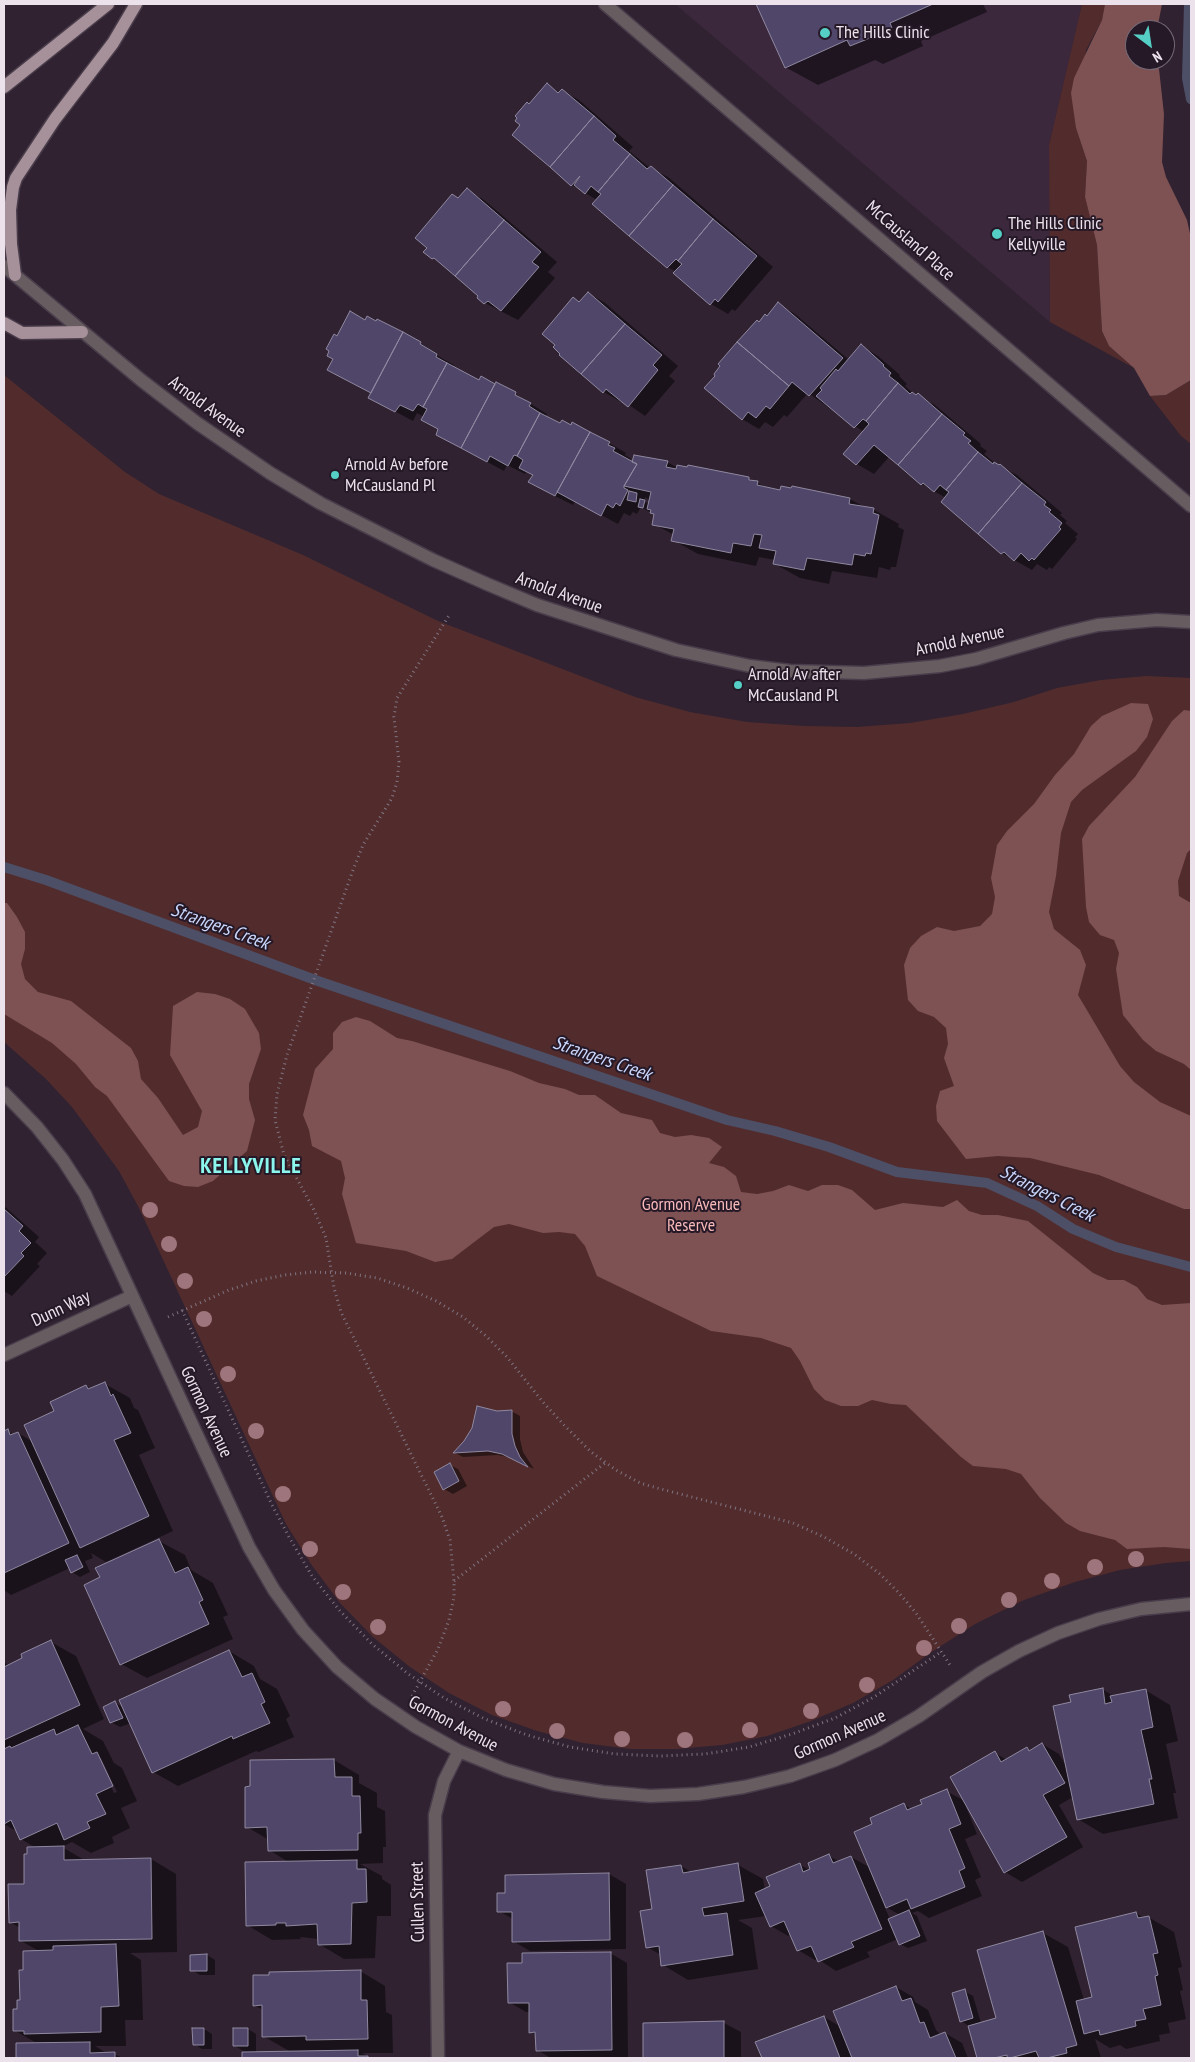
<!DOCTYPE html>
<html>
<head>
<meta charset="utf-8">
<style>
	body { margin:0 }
	#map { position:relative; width:1195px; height:2062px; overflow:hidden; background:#302231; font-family:"PT Sans Narrow",sans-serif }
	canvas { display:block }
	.frame { position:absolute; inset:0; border:5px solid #ebe2ec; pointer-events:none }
	.north { position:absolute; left:1125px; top:20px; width:50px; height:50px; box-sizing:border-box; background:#261927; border:1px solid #756976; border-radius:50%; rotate:149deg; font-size:14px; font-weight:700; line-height:20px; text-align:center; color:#ebe2ec }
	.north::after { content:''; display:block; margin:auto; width:18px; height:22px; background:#55cec5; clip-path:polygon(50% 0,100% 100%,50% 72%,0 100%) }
</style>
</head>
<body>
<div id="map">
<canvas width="1195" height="2062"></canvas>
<div class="frame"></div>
<div class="north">N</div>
</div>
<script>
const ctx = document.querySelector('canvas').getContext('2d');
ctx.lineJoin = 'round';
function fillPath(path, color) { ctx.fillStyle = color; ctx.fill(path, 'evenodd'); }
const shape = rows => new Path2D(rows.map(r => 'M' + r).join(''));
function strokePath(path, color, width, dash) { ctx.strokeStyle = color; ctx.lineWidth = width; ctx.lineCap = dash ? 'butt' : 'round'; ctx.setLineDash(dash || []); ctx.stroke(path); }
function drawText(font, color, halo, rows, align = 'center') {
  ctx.font = font + ' "PT Sans Narrow",sans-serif'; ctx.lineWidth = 4; ctx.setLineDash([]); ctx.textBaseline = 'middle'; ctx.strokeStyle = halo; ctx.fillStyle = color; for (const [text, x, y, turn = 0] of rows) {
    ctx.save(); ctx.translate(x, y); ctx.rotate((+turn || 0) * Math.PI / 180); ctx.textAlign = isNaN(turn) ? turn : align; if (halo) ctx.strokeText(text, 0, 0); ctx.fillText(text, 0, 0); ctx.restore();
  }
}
fillPath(shape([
	[675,4,1082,4,1049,145,1050,322]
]), '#3b283c');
fillPath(shape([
	[1082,4,1105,4,1102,20,1086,50,1076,128,1087,161,1085,197,1097,245,1102,331,1109,346,1134,368,1050,322,1049,145],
	[4,375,125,472,159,494,303,555,438,621,635,697,690,712,747,722,804,726,857,727,910,723,963,714,1014,702,1057,688,1101,680,1146,676,1191,678,1191,1561,1166,1563,1120,1570,1075,1582,1024,1600,975,1624,930,1653,893,1680,853,1703,811,1721,767,1736,722,1745,676,1749,631,1749,583,1743,537,1731,492,1715,449,1693,410,1667,373,1637,340,1603,311,1564,286,1524,139,1208,119,1171,72,1107,46,1079,4,1042],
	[1191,380,1191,444,1181,436,1150,396,1166,395]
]), '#522c2d');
fillPath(shape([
	[1105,4,1162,4,1157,30,1135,30,1135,60,1158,60,1164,114,1162,162,1166,177,1187,220,1191,238,1191,380,1166,395,1150,396,1134,368,1109,346,1102,331,1097,245,1085,197,1087,161,1076,128,1071,93,1074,78,1102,20],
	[1131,703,1148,704,1153,719,1147,737,1136,751,1082,790,1071,802,1061,833,1056,876,1049,912,1054,929,1080,950,1086,965,1078,995,1120,1066,1134,1082,1160,1102,1191,1116,1191,1209,1184,1209,1099,1175,1030,1158,998,1156,966,1159,937,1121,936,1106,940,1091,954,1086,944,1058,948,1044,946,1028,934,1017,918,1011,908,1000,904,965,910,948,921,936,937,927,954,931,980,926,992,914,995,897,991,878,997,845,1007,831,1034,804,1055,775,1074,754,1091,726,1102,716],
	[1184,710,1191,711,1191,849,1187,853,1178,881,1179,896,1191,903,1191,1070,1184,1064,1156,1051,1143,1040,1123,1015,1116,969,1119,953,1114,940,1100,935,1089,922,1086,907,1082,839,1089,826,1135,777,1172,721],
	[4,903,7,903,17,917,25,932,25,949,21,964,25,979,38,992,71,1001,131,1048,138,1061,141,1079,158,1098,183,1135,198,1127,202,1111,170,1055,173,1006,197,992,215,994,230,999,245,1009,259,1033,261,1049,249,1084,249,1099,255,1120,247,1151,213,1181,198,1187,184,1186,169,1181,107,1096,95,1087,76,1064,52,1043,4,1014],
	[356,1017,370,1021,397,1038,412,1041,510,1071,539,1083,565,1089,579,1095,595,1095,621,1113,652,1120,660,1133,675,1137,691,1135,709,1138,722,1147,709,1163,724,1167,736,1176,741,1192,757,1194,773,1191,789,1185,808,1191,822,1185,838,1185,852,1190,875,1210,903,1203,943,1207,957,1200,969,1211,982,1215,998,1215,1028,1221,1093,1273,1108,1280,1124,1280,1137,1287,1147,1299,1162,1305,1191,1303,1191,1549,1164,1547,1127,1549,1115,1540,1080,1531,1066,1523,1040,1498,1021,1474,1006,1469,973,1466,961,1457,906,1405,891,1404,872,1400,858,1406,841,1406,825,1400,814,1389,800,1361,791,1348,761,1338,711,1331,597,1276,585,1246,575,1234,559,1232,543,1233,509,1224,494,1227,452,1259,435,1262,406,1251,356,1243,342,1194,345,1178,341,1161,312,1146,309,1130,303,1115,315,1069,333,1049,333,1033,342,1022]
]), '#7e5152');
fillPath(shape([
	[757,4,983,4,987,12,921,41,923,46,883,64,875,60,818,85,785,67],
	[547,85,560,93,562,91,579,100,633,147,629,151,650,168,668,177,773,267,735,311,732,309,728,314,711,304,676,272,668,267,597,200,572,185,522,125,530,105],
	[467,190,484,200,557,262,548,272,555,278,518,320,485,303,480,296,445,265,433,258,459,199],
	[588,293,605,303,678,366,669,376,675,381,645,416,622,400,621,402,604,392,580,303],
	[778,304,795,314,849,360,861,346,878,356,900,375,899,376,907,384,905,386,915,395,935,405,981,444,980,446,987,451,984,454,997,465,1017,475,1062,513,1060,515,1067,521,1065,523,1078,534,1075,537,1077,539,1052,569,1049,567,1047,570,1037,564,1032,570,1002,553,942,502,946,498,922,484,889,457,874,474,857,464,845,454,864,432,808,393,787,417,784,415,773,427,765,422,759,429,742,419,760,323],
	[377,320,437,353,436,355,454,365,452,367,479,381,515,394,547,414,546,417,561,425,572,427,573,424,609,443,626,453,625,455,631,459,629,462,667,462,678,468,749,479,768,488,781,491,850,499,866,508,874,510,899,524,898,527,904,530,896,567,891,567,890,570,879,567,877,578,832,571,829,584,800,578,775,564,775,560,759,557,756,566,698,554,673,540,674,535,654,524,655,515,641,507,637,514,633,512,630,516,624,513,618,524,575,501,573,505,547,492,534,475,527,471,525,474,507,465,504,471,454,444,440,429,424,417,417,413,413,421,387,407,335,359,337,337,366,321,376,322],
	[645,497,650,500,649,504,645,502],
	[4,1206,39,1237,35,1242,47,1253,37,1264,40,1266,12,1296,4,1291],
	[105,1384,130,1398,134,1408,138,1410,155,1448,139,1455,173,1531,106,1562,91,1553,93,1558,85,1561,90,1572,80,1577,72,1572,70,1568,11,1595,4,1590,4,1433,8,1431,14,1435,18,1433,33,1442,55,1412,86,1386,91,1389],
	[511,1411,520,1416,520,1439,523,1452,534,1469,512,1458,498,1455,463,1457,455,1453,465,1442,473,1428,496,1412],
	[450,1465,458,1469,467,1486,453,1494,444,1489],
	[159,1541,185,1555,191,1570,213,1583,228,1615,223,1617,233,1639,147,1678,121,1664,101,1578],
	[51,1642,76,1656,104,1719,83,1729,103,1741,114,1763,122,1768,137,1801,121,1808,130,1828,112,1837,114,1843,91,1853,72,1842,62,1847,86,1861,151,1859,176,1874,177,1952,130,1953,141,1960,143,2020,125,2020,126,2046,95,2046,108,2054,114,2054,123,2058,17,2058,17,2044,38,2044,14,2030,21,2001,24,1971,39,1951,21,1941,20,1928,10,1922,25,1886,36,1848,21,1839,18,1832,4,1824,4,1662,9,1666],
	[98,1758,101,1758,117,1792,114,1793],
	[229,1651,254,1666,260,1679,277,1689,290,1716,286,1719,294,1737,259,1752,256,1751,178,1786,153,1772,131,1723,120,1727,111,1722,105,1708,115,1703,123,1707],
	[1102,1689,1115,1697,1145,1690,1170,1705,1178,1741,1166,1744,1176,1793,1173,1793,1178,1818,1103,1834,1078,1819,1073,1797,1059,1805,1083,1847,1022,1882,1005,1872,967,1806,966,1807,977,1834,965,1839,981,1877,975,1880,982,1896,929,1918,918,1911,912,1913,917,1916,927,1941,908,1948,900,1944,898,1939,867,1952,870,1957,836,1971,818,1959,815,1960,798,1950,791,1934,788,1936,771,1926,766,1916,738,1920,752,1928,758,1969,688,1980,663,1965,661,1955,647,1947,654,1910,681,1866,691,1872,738,1865,763,1879,765,1890,800,1865,810,1870,829,1856,840,1862,851,1857,871,1868,874,1825,904,1805,912,1809,946,1791,965,1801,995,1753,1007,1760,1027,1749,1031,1751,1042,1744,1059,1754,1066,1766,1072,1703],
	[884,1906,900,1915,890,1919],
	[334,1760,359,1775,359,1783,377,1793,377,1807,385,1811,386,1847,383,1847,383,1863,360,1864,382,1876,382,1879,391,1885,391,1916,377,1916,375,1958,344,1959,319,1944,319,1939,300,1937,301,1939,272,1940,247,1925,290,1863,269,1850,269,1840,247,1827,251,1788,251,1762],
	[609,1874,626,1884,626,1949,530,1951,513,1941,513,1919,499,1911],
	[1136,1913,1144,1918,1148,1917,1174,1932,1182,1967,1178,1968,1183,1990,1180,1991,1186,2019,1168,2023,1170,2033,1159,2035,1160,2041,1126,2049,1120,2045,1110,2048,1095,2039,1101,2058,979,2058,969,2026,961,2021,964,1991,973,1996,981,2023,998,2019,1043,1933,1068,1947,1084,2000,1093,1998],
	[610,1953,627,1963,628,2058,551,2058,537,2050,537,2035,530,2032,530,2012,526,2012,509,2002,523,1964],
	[207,1955,215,1960,215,1975,200,1975,192,1970],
	[360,1971,385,1986,386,2012,392,2015,393,2053,362,2053,371,2058,243,2058,243,2053,247,2053,235,2046,248,2029,256,2034,256,2053,291,2052,263,2036,263,2010,254,2005],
	[896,1987,913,1997,915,2002,928,2010,936,2030,941,2035,945,2033,962,2043,968,2058,763,2058,757,2043,824,2017,841,2027],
	[724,2023,741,2032,741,2058,644,2058,644,2024],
	[204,2029,212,2034,212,2049,202,2049,194,2044]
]), '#0007');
strokePath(shape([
	[1189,4,1187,78,1191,99],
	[4,867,46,880,318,981,727,1120,775,1131,829,1147,897,1172,987,1183,1037,1206,1073,1229,1116,1247,1191,1267]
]), '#4d4f67', 10);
const building = shape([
	[756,4,933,4,890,23,892,28,870,38,850,46,847,40,785,68,756,4],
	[547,83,558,93,562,89,594,116,550,167,512,135,520,125,515,121,517,118,515,116,527,102,529,104,547,83],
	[594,116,616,136,613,140,630,154,598,192,591,186,585,194,574,185,580,176,571,186,550,167,594,116],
	[630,154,647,169,651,166,673,185,629,236,592,204,601,194,598,192,630,154],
	[673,185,713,219,678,261,676,259,667,268,629,236,673,185],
	[467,188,504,220,455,276,434,258,432,259,423,252,427,248,415,238,452,194,458,198,467,188],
	[713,219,757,256,718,302,715,299,710,305,673,273,682,264,678,261,713,219],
	[504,220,541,252,532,262,539,267,501,311,488,301,484,304,477,298,478,296,455,276,504,220],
	[588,292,625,324,581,374,559,355,560,354,553,347,555,345,542,334,573,297,579,302,588,292],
	[778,302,843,358,809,396,792,382,789,386,737,342,757,320,759,322,765,314,767,316,778,302],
	[350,311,365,320,367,316,376,321,377,319,403,332,371,393,327,370,333,359,327,356,329,351,326,349,334,334,337,336,350,311],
	[625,324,662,355,653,365,658,370,628,407,606,389,603,393,581,374,625,324],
	[403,332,421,342,420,344,437,354,436,357,447,363,423,407,418,404,413,411,400,405,395,412,368,398,403,332],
	[737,342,789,386,770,409,766,406,756,418,748,412,742,420,704,388,715,376,714,374,720,366,718,364,737,342],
	[861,344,884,365,883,366,891,373,889,376,898,383,866,421,863,419,854,428,816,396,822,390,820,388,836,369,838,371,861,344],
	[447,363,479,380,481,376,495,384,461,448,436,435,438,429,421,420,427,409,423,407,447,363],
	[496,382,516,392,515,395,531,403,529,406,540,413,517,456,514,455,508,466,490,456,487,462,461,448,496,382],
	[898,383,910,394,912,392,916,395,918,393,942,414,898,465,874,445,856,465,843,454,869,424,866,421,898,383],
	[540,413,560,423,562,420,571,425,572,422,590,432,555,496,528,482,533,475,519,468,523,460,517,456,540,413],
	[942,414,965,433,963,435,971,441,968,443,978,452,946,490,940,485,934,492,923,483,921,485,898,465,942,414],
	[590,432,610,442,608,445,615,448,613,451,637,464,624,486,624,488,628,490,620,506,616,503,613,508,607,504,601,516,557,492,590,432],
	[978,452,993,464,994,462,999,465,1000,464,1022,483,978,534,941,502,949,492,946,490,978,452],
	[634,455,668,461,666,467,676,469,677,465,687,467,688,465,749,477,749,480,758,481,757,485,780,490,781,486,791,488,792,486,850,498,849,504,874,508,873,513,879,515,871,554,866,553,865,556,854,554,852,565,807,558,804,570,773,564,776,551,759,548,762,535,754,534,751,546,733,543,731,553,671,541,674,529,652,525,654,514,650,513,651,510,647,509,651,492,624,486,637,464,632,462,634,455],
	[1022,483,1046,502,1044,505,1051,510,1049,512,1062,523,1059,527,1061,529,1034,560,1032,558,1029,561,1021,553,1014,561,1004,552,1001,554,978,534,1022,483],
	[629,491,637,493,636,502,627,500,629,491],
	[640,499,645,500,643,508,638,507,640,499],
	[4,1209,23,1226,19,1231,31,1243,21,1253,24,1256,4,1277,4,1209],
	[105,1382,111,1396,113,1394,131,1433,114,1440,149,1516,80,1548,24,1425,54,1411,50,1402,86,1385,88,1389,105,1382],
	[477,1406,497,1411,512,1410,512,1434,515,1446,520,1457,528,1467,502,1454,488,1451,453,1453,464,1441,472,1428,477,1406],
	[8,1429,10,1435,18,1432,69,1543,4,1573,4,1431,8,1429],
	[450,1463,459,1481,443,1490,434,1472,450,1463],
	[159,1539,175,1573,188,1567,203,1600,199,1602,209,1624,120,1665,84,1585,100,1577,95,1568,159,1539],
	[77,1555,83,1567,71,1573,65,1560,77,1555],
	[51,1640,80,1705,4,1740,4,1667,22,1658,21,1654,51,1640],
	[229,1650,242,1677,252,1673,265,1702,261,1704,270,1723,233,1739,232,1736,152,1773,119,1700,229,1650],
	[1103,1688,1105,1704,1112,1702,1110,1696,1146,1689,1153,1727,1141,1730,1152,1779,1149,1779,1154,1804,1077,1820,1053,1706,1071,1702,1069,1695,1103,1688],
	[115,1701,123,1718,110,1723,103,1707,115,1701],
	[78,1725,92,1754,97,1752,113,1786,96,1794,106,1814,87,1822,90,1828,64,1840,57,1823,20,1840,11,1820,4,1824,4,1749,10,1746,11,1748,54,1729,56,1735,78,1725],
	[1042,1743,1065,1783,1043,1795,1067,1837,1004,1873,950,1777,995,1751,1001,1762,1027,1747,1029,1751,1042,1743],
	[334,1759,335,1777,352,1777,352,1796,360,1796,361,1833,358,1833,358,1850,268,1851,267,1827,245,1828,245,1787,250,1786,250,1760,334,1759],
	[947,1789,961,1824,949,1829,965,1868,959,1871,965,1887,911,1909,907,1899,886,1908,854,1832,872,1824,870,1818,904,1803,907,1810,922,1804,920,1800,947,1789],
	[64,1846,64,1860,151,1858,152,1939,19,1941,19,1922,9,1923,8,1884,24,1884,24,1854,27,1854,27,1847,64,1846],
	[829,1854,833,1863,851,1856,882,1929,851,1942,854,1947,818,1962,811,1946,797,1951,784,1921,770,1927,755,1893,770,1886,766,1877,800,1863,803,1872,810,1869,808,1863,829,1854],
	[357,1860,357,1869,366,1869,367,1902,352,1903,351,1944,318,1945,317,1924,286,1926,286,1923,276,1923,276,1925,246,1926,245,1862,357,1860],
	[738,1863,744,1901,702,1908,704,1916,727,1913,733,1955,661,1966,659,1946,646,1948,640,1911,652,1909,646,1870,681,1865,683,1873,738,1863],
	[609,1873,610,1940,512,1942,512,1912,497,1912,497,1893,505,1893,505,1875,609,1873],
	[909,1910,920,1936,899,1945,888,1919,909,1910],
	[1136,1912,1138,1918,1149,1916,1158,1953,1153,1954,1158,1975,1155,1976,1161,2005,1143,2009,1146,2019,1135,2021,1136,2026,1100,2035,1099,2030,1084,2034,1076,2001,1092,1997,1075,1927,1136,1912],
	[1043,1931,1077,2045,1066,2048,1067,2053,1047,2058,1039,2058,1036,2051,1010,2058,1007,2058,1007,2055,994,2058,977,2058,968,2026,996,2018,977,1950,1043,1931],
	[116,1944,119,2006,101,2007,101,2032,24,2034,24,2031,13,2031,13,2009,17,2009,17,2000,20,2000,19,1970,23,1970,23,1951,53,1950,53,1946,116,1944],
	[611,1952,612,2050,536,2051,535,2032,529,2033,529,2003,508,2003,507,1963,522,1963,522,1953,611,1952],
	[207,1954,207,1971,190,1971,190,1955,207,1954],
	[361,1970,361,2000,367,2000,368,2039,306,2040,306,2036,262,2037,262,2005,253,2006,253,1975,269,1975,269,1972,361,1970],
	[896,1986,902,2001,911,1998,920,2023,924,2022,930,2038,945,2032,956,2058,852,2058,833,2011,896,1986],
	[965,1989,973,2018,960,2022,952,1993,965,1989],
	[824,2016,840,2058,762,2058,755,2042,824,2016],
	[724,2021,724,2058,643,2058,643,2023,724,2021],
	[192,2028,204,2028,204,2045,193,2045,192,2028],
	[233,2028,248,2028,248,2046,233,2046,233,2028],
	[90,2042,90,2053,115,2052,115,2058,16,2058,16,2043,90,2042],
	[358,2050,358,2056,368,2056,368,2058,242,2058,242,2052,358,2050]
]);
fillPath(building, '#50466a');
strokePath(building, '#8f89a0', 1);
const minor = shape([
	[605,4,1191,506],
	[4,266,141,380,197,423,270,473,320,503,433,560,487,584,537,605,676,650,750,666,790,671,864,673,940,666,976,659,1064,633,1098,625,1157,620,1191,622],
	[4,1093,37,1127,63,1160,85,1194,249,1547,274,1590,303,1630,337,1667,375,1699,416,1727,459,1751,506,1770,554,1784,603,1792,650,1796,698,1794,744,1787,790,1776,835,1760,878,1740,919,1716,982,1672,1019,1651,1058,1633,1099,1619,1141,1609,1191,1604],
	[4,1355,132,1296],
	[438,2058,435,1815,444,1781,459,1751]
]);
const major = shape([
	[4,87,108,4],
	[15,275,11,244,10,210,13,187,16,178,55,119,113,43,136,4],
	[4,323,22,333,82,332]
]);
strokePath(minor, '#4a3d4b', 15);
strokePath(major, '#4a3d4b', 15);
strokePath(shape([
	[182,1310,272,1505,289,1537,312,1576,340,1611,372,1644,407,1673,444,1698,485,1719,527,1735,570,1747,615,1754,660,1756,705,1754,749,1747,792,1734,835,1718,874,1697,941,1652],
	[168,1317,229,1290,256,1281,285,1275,312,1272,346,1273,377,1278,407,1288,436,1301,463,1317,486,1336,507,1357,542,1401,564,1425,591,1452,616,1470,640,1483,657,1488,793,1523,824,1537,854,1554,880,1574,899,1593,916,1613,950,1665],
	[454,1581,605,1463],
	[412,1696,438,1649,449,1620,454,1597,454,1581,450,1540,442,1517,341,1312,334,1288,326,1238,313,1208,284,1155,275,1120,277,1094,287,1055,353,870,363,845,392,798,397,782,399,762,394,717,397,698,450,614]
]), '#807481', 3, [1, 4]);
strokePath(minor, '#675d61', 12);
strokePath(major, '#a69099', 12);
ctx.fillStyle = '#9e757c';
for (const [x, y] of [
	[150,1210],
	[169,1244],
	[185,1281],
	[204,1319],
	[228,1374],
	[256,1431],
	[283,1494],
	[310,1549],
	[1136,1559],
	[1095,1567],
	[1052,1581],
	[343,1592],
	[1009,1600],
	[959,1626],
	[378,1627],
	[924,1648],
	[867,1685],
	[503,1709],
	[811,1711],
	[750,1730],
	[557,1731],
	[622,1739],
	[685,1740]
]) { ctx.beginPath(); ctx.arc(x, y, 8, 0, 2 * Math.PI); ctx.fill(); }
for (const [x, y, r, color] of [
	[825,33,6,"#55cec5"],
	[997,234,6,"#55cec5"],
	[335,475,5,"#55cec5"],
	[738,685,5,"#55cec5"]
]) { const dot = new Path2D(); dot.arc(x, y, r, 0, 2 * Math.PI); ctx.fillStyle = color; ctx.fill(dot); strokePath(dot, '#261927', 2); }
drawText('18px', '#ebe2ec', '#261927', [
	["The Hills Clinic",836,33],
	["The Hills Clinic",1008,224],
	["Kellyville",1008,245],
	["Arnold Av before",345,465],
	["McCausland Pl",345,486],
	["Arnold Av after",748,675],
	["McCausland Pl",748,696]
], 'left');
drawText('18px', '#ebe2ec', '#261927', [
	["McCausland Place",910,241,41],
	["Arnold Avenue",207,407,36],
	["Arnold Avenue",559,593,20],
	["Arnold Avenue",960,641,-12],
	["Dunn Way",61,1309,-25],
	["Gormon Avenue",206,1412,65],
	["Gormon Avenue",453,1724,28],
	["Gormon Avenue",840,1735,-24],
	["Cullen Street",418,1902,-91]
]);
drawText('18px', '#f8b9b9', '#261927', [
	["Gormon Avenue",691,1205],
	["Reserve",691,1226]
]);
drawText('italic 19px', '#cad7fd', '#261927', [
	["Strangers Creek",220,927,20],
	["Strangers Creek",602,1059,19],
	["Strangers Creek",1047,1194,27]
]);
ctx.letterSpacing = '1px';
drawText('bold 22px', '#8cf6ed', '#261927', [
	["KELLYVILLE",251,1167]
]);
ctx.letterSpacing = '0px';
</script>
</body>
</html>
